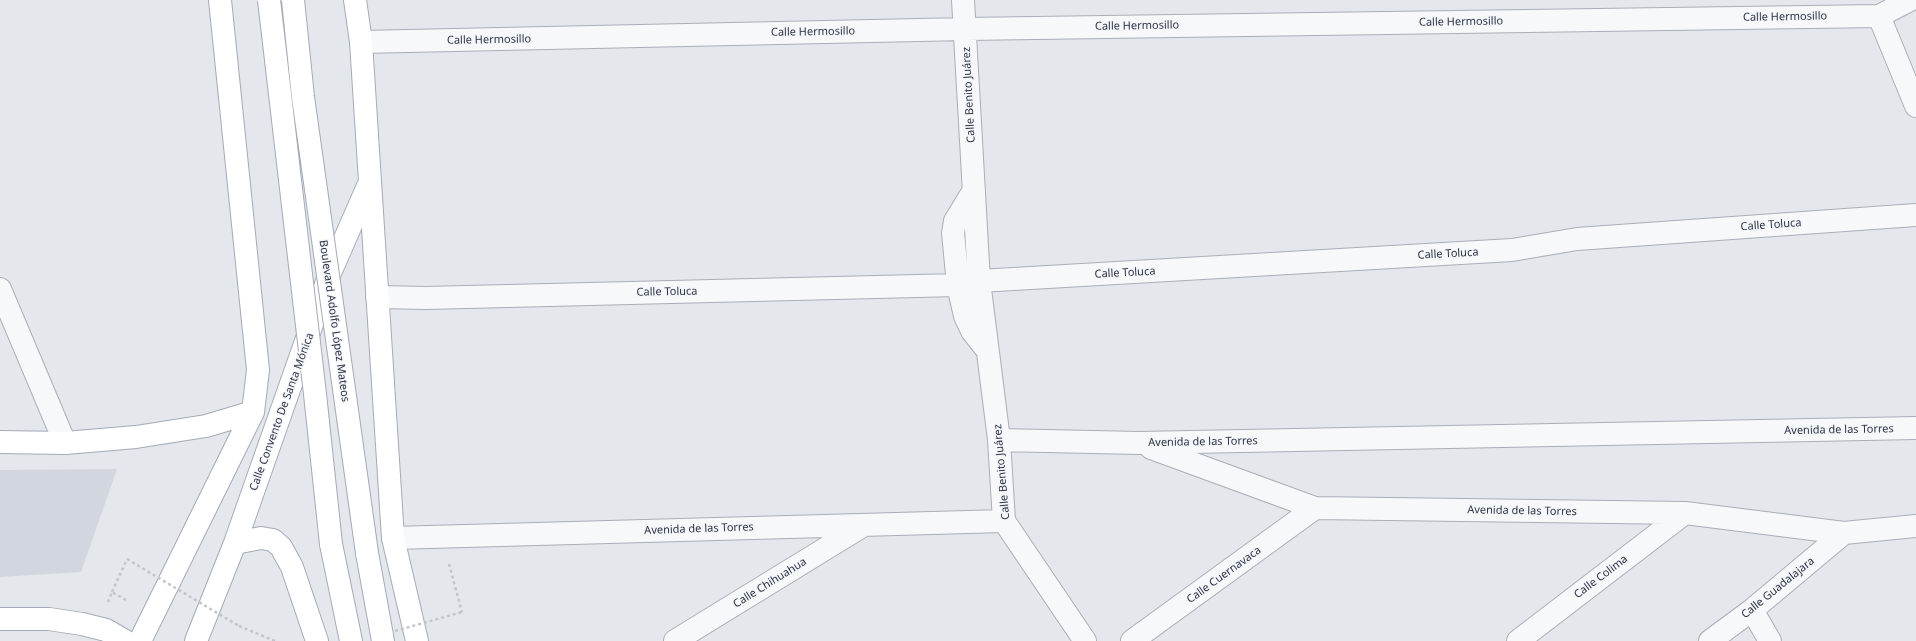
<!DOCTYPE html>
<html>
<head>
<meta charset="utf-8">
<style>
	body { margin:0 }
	canvas { display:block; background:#e4e7ec }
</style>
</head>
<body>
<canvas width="1916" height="641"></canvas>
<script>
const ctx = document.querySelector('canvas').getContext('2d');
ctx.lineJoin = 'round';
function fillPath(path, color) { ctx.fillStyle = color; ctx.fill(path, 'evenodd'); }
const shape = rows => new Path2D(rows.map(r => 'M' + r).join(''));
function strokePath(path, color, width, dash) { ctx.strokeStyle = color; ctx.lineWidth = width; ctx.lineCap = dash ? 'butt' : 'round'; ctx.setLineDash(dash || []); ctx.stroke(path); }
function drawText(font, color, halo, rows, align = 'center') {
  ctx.font = font + ' "Noto Sans",sans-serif'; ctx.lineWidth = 3; ctx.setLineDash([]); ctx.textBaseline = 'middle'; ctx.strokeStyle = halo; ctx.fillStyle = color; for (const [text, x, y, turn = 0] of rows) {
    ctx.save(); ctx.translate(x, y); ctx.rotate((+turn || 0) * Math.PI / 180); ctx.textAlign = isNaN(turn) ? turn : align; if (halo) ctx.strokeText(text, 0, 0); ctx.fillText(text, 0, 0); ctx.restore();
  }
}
fillPath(shape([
	[117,469,81,572,0,577,0,470]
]), '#d2d6de');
const minor = shape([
	[963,0,979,281,999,440,1004,521,1085,641],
	[1879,16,1916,106],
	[361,42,965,29,1879,16,1910,0],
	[974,190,955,221,953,233,958,285,965,316,972,331,987,350],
	[979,281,1512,250,1577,239,1916,215],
	[0,289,65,443],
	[377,297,426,298,958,285],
	[999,440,1139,443,1916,428],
	[1151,448,1315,508,1685,513,1844,533,1916,526],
	[393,538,1004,521],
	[1752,610,1770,641],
	[675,641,864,525],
	[1132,641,1315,508],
	[1518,641,1685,513],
	[1710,641,1752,610,1844,533]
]);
const major = shape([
	[355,0,361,42,393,538,417,641],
	[0,442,65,443,136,437,206,426,253,412],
	[235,543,261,538,273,540,281,547,292,567,317,641],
	[331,544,351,641],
	[367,553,383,641],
	[0,619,49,619,82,624,106,630,125,641],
	[140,641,253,412,258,370,220,0],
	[196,641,235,543,330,273,368,186]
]);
strokePath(minor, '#a9aeb7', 24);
strokePath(major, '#a3abb8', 24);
strokePath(shape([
	[449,564,462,612],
	[112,592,127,559],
	[108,602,112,592,128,601],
	[239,626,275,641]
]), '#c2c5cb', 2.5, [3, 3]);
strokePath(minor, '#f7f8fa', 22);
strokePath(major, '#fff', 22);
const majorBridge = shape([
	[269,0,315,394,331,544],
	[293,0,303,97,367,553]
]);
strokePath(majorBridge, '#a3abb8', 24, []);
strokePath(shape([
	[127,559,239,626],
	[395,631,462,612]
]), '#c2c5cb', 2.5, [3, 3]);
strokePath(majorBridge, '#fff', 22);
drawText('11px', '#2b3445', '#f4f6f9', [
	["Calle Hermosillo",1785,17,-1],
	["Calle Hermosillo",1461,22,-1],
	["Calle Hermosillo",1137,26,-1],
	["Calle Hermosillo",813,32,-1],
	["Calle Hermosillo",489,40,-1],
	["Calle Benito Juárez",969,95,-93],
	["Calle Toluca",1771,225,-4],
	["Calle Toluca",1448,254,-3],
	["Calle Toluca",1125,273,-3],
	["Calle Toluca",667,292,-1],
	["Boulevard Adolfo López Mateos",334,321,82],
	["Calle Convento De Santa Mónica",282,412,-70],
	["Avenida de las Torres",1839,430,-1],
	["Avenida de las Torres",1203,442,-1],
	["Calle Benito Juárez",1002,472,-95],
	["Avenida de las Torres",1522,511,1],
	["Avenida de las Torres",699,529,-2],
	["Calle Cuernavaca",1224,575,-36],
	["Calle Colima",1601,577,-37],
	["Calle Chihuahua",770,583,-32],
	["Calle Guadalajara",1778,588,-39]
]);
</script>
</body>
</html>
